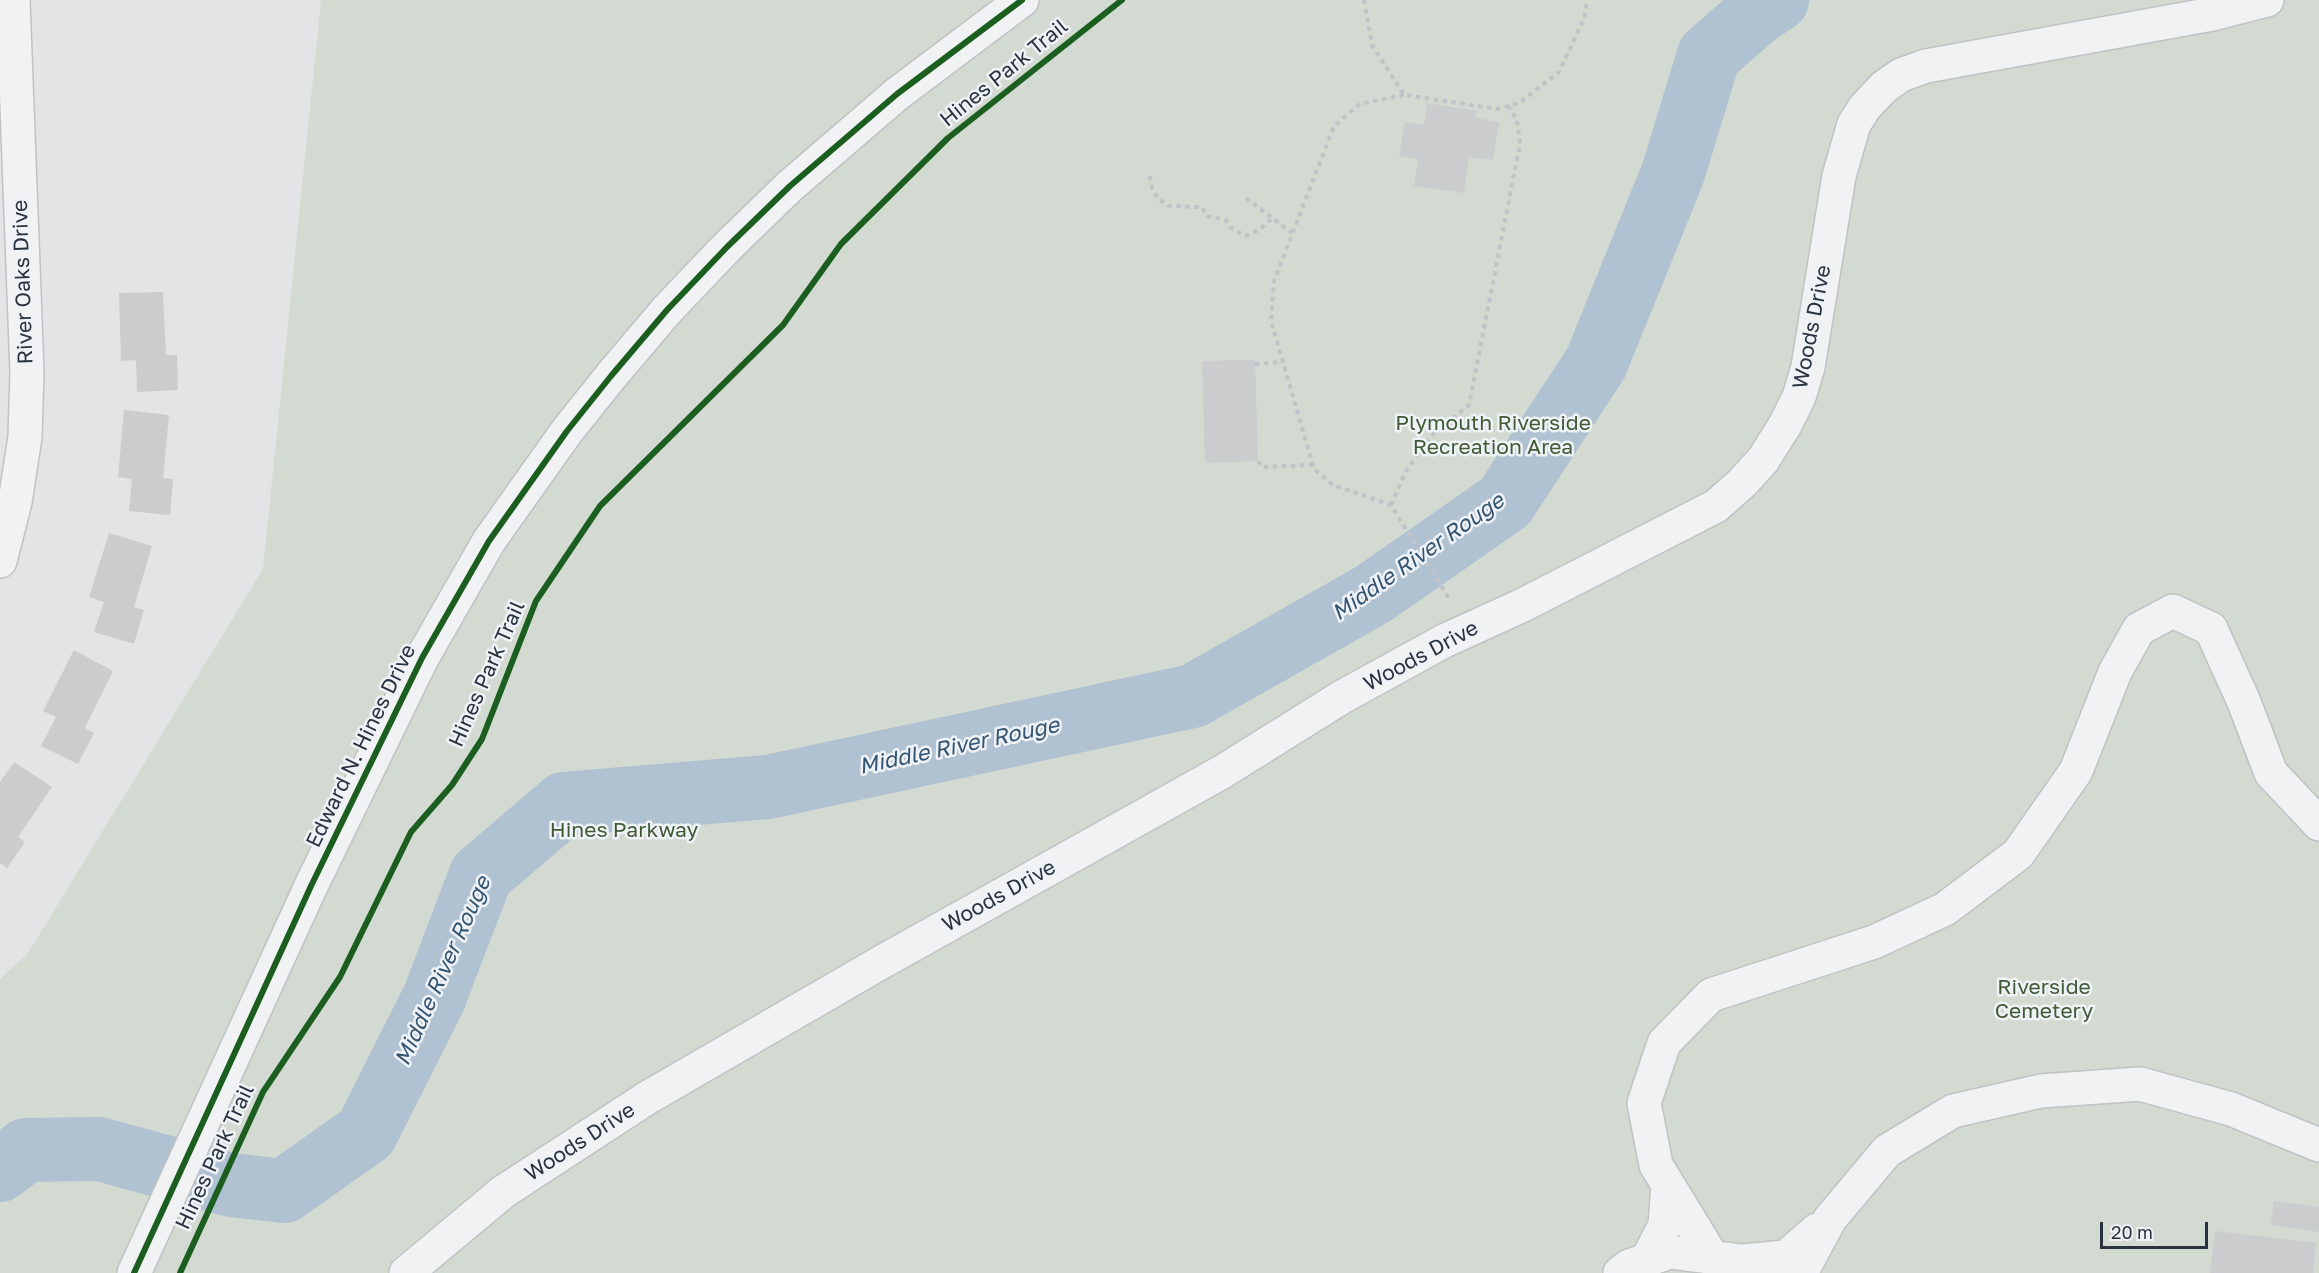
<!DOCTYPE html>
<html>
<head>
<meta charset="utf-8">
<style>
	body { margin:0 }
	#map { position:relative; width:2319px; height:1273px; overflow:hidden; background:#e2e4e6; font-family:"Golos Text",sans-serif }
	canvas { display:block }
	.scale { position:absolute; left:2100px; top:1222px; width:108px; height:27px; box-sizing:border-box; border:3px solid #29333f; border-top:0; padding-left:8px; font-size:18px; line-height:21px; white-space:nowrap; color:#29333f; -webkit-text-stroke:4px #eff2f6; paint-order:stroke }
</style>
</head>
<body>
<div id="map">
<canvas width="2319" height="1273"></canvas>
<div class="scale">20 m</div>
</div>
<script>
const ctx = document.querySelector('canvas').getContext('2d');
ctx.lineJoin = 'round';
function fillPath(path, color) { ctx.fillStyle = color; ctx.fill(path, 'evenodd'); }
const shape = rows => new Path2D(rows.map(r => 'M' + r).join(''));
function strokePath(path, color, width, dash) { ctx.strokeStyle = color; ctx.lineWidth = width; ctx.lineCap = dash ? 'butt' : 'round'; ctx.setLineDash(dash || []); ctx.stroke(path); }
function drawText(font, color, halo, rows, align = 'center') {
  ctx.font = font + ' "Golos Text",sans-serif'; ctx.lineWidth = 5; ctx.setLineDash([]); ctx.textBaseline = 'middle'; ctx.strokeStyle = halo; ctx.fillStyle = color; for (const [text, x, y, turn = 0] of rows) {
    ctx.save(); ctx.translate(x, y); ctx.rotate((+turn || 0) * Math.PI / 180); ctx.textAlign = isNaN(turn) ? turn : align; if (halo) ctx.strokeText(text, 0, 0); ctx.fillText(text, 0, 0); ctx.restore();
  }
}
fillPath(shape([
	[321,0,2319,0,2319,1273,0,1273,0,979,28,953,263,569]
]), '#d3dad2');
strokePath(shape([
	[0,1170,26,1150,99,1149,231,1185,284,1191,366,1133,434,998,481,875,564,804,768,787,1193,696,1373,594,1505,502,1596,363,1673,173,1709,55,1757,13,1777,0]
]), '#b0c2d1', 64);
fillPath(shape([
	[1427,103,1477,111,1475,118,1499,122,1493,160,1469,157,1464,193,1414,186,1418,159,1399,156,1405,122,1424,125],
	[163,292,166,355,177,355,178,390,137,392,136,360,121,361,119,293],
	[1255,360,1258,461,1205,463,1202,361],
	[124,410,169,415,163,478,173,479,170,515,129,511,132,479,118,477],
	[109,533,152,546,134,607,144,610,134,644,94,632,104,602,89,597],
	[74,650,113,671,85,728,94,733,78,764,41,746,56,717,43,711],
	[14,762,52,787,18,837,25,842,7,868,0,863,0,782],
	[2274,1201,2319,1207,2319,1232,2271,1225],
	[2215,1231,2316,1243,2313,1273,2210,1273]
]), '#caccce');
const minor = shape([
	[0,561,15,502,25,437,27,372,13,0],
	[1647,1260,1665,1225,1668,1185],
	[134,1273,311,886,422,658,489,541,567,431,611,376,667,310,727,247,790,186,897,94,1022,0],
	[406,1273,503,1192,647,1098,880,963,1222,772,1342,697,1444,641,1523,605,1716,506,1742,483,1763,460,1785,425,1799,397,1808,367,1839,176,1854,124,1865,107,1884,87,1901,75,1926,66,2212,14,2267,0],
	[1620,1273,1629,1266,1670,1252,1742,1261,1786,1257,1817,1230],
	[1722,1273,1656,1165,1644,1103,1664,1043,1711,995,1874,942,1945,909,2018,854,2076,771,2115,672,2139,629,2173,611,2211,629,2244,702,2271,773,2319,824],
	[1801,1273,1830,1219,1887,1151,1953,1111,2041,1091,2140,1084,2231,1109,2319,1145]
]);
strokePath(minor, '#c0c2c4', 36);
strokePath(shape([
	[1364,0,1372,45,1404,95,1498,109,1519,103,1559,72,1584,19,1587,0],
	[1404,95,1360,104,1334,126,1274,281,1271,321,1314,469,1333,485,1391,505,1450,600],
	[1150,176,1152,188,1158,199,1169,206,1202,207,1207,216,1226,220,1230,227,1245,236,1259,230,1273,218],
	[1246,198,1292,233],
	[1255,364,1282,362],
	[1258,461,1262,467,1313,465],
	[1391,505,1406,471,1433,434,1469,405,1520,144,1517,120,1508,106]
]), '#c0c3c7', 4, [4.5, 4.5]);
strokePath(minor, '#f1f2f3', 33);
strokePath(shape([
	[134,1273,311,886,422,658,489,541,567,431,611,376,667,310,727,247,790,186,897,94,1022,0],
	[180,1273,263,1092,340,977,411,832,452,785,482,739,536,601,600,506,783,325,841,244,948,138,1122,0]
]), '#1b5e20', 6);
drawText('21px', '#29333f', '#eff2f6', [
	["Hines Park Trail",1004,73,-39],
	["River Oaks Drive",23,282,-92],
	["Woods Drive",1812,327,-79],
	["Woods Drive",1421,656,-28],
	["Hines Park Trail",487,674,-66],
	["Edward N. Hines Drive",361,746,-64],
	["Woods Drive",999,896,-29],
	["Woods Drive",580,1142,-33],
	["Hines Park Trail",215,1157,-65]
]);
drawText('21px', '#405b36', '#eff2f6', [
	["Plymouth Riverside",1493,423],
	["Recreation Area",1493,447],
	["Hines Parkway",624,830],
	["Riverside",2044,987],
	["Cemetery",2044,1011]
]);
drawText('italic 22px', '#345572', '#eff2f6', [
	["Middle River Rouge",1418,557,-35],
	["Middle River Rouge",959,746,-12],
	["Middle River Rouge",443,971,-66]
]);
</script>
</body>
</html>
